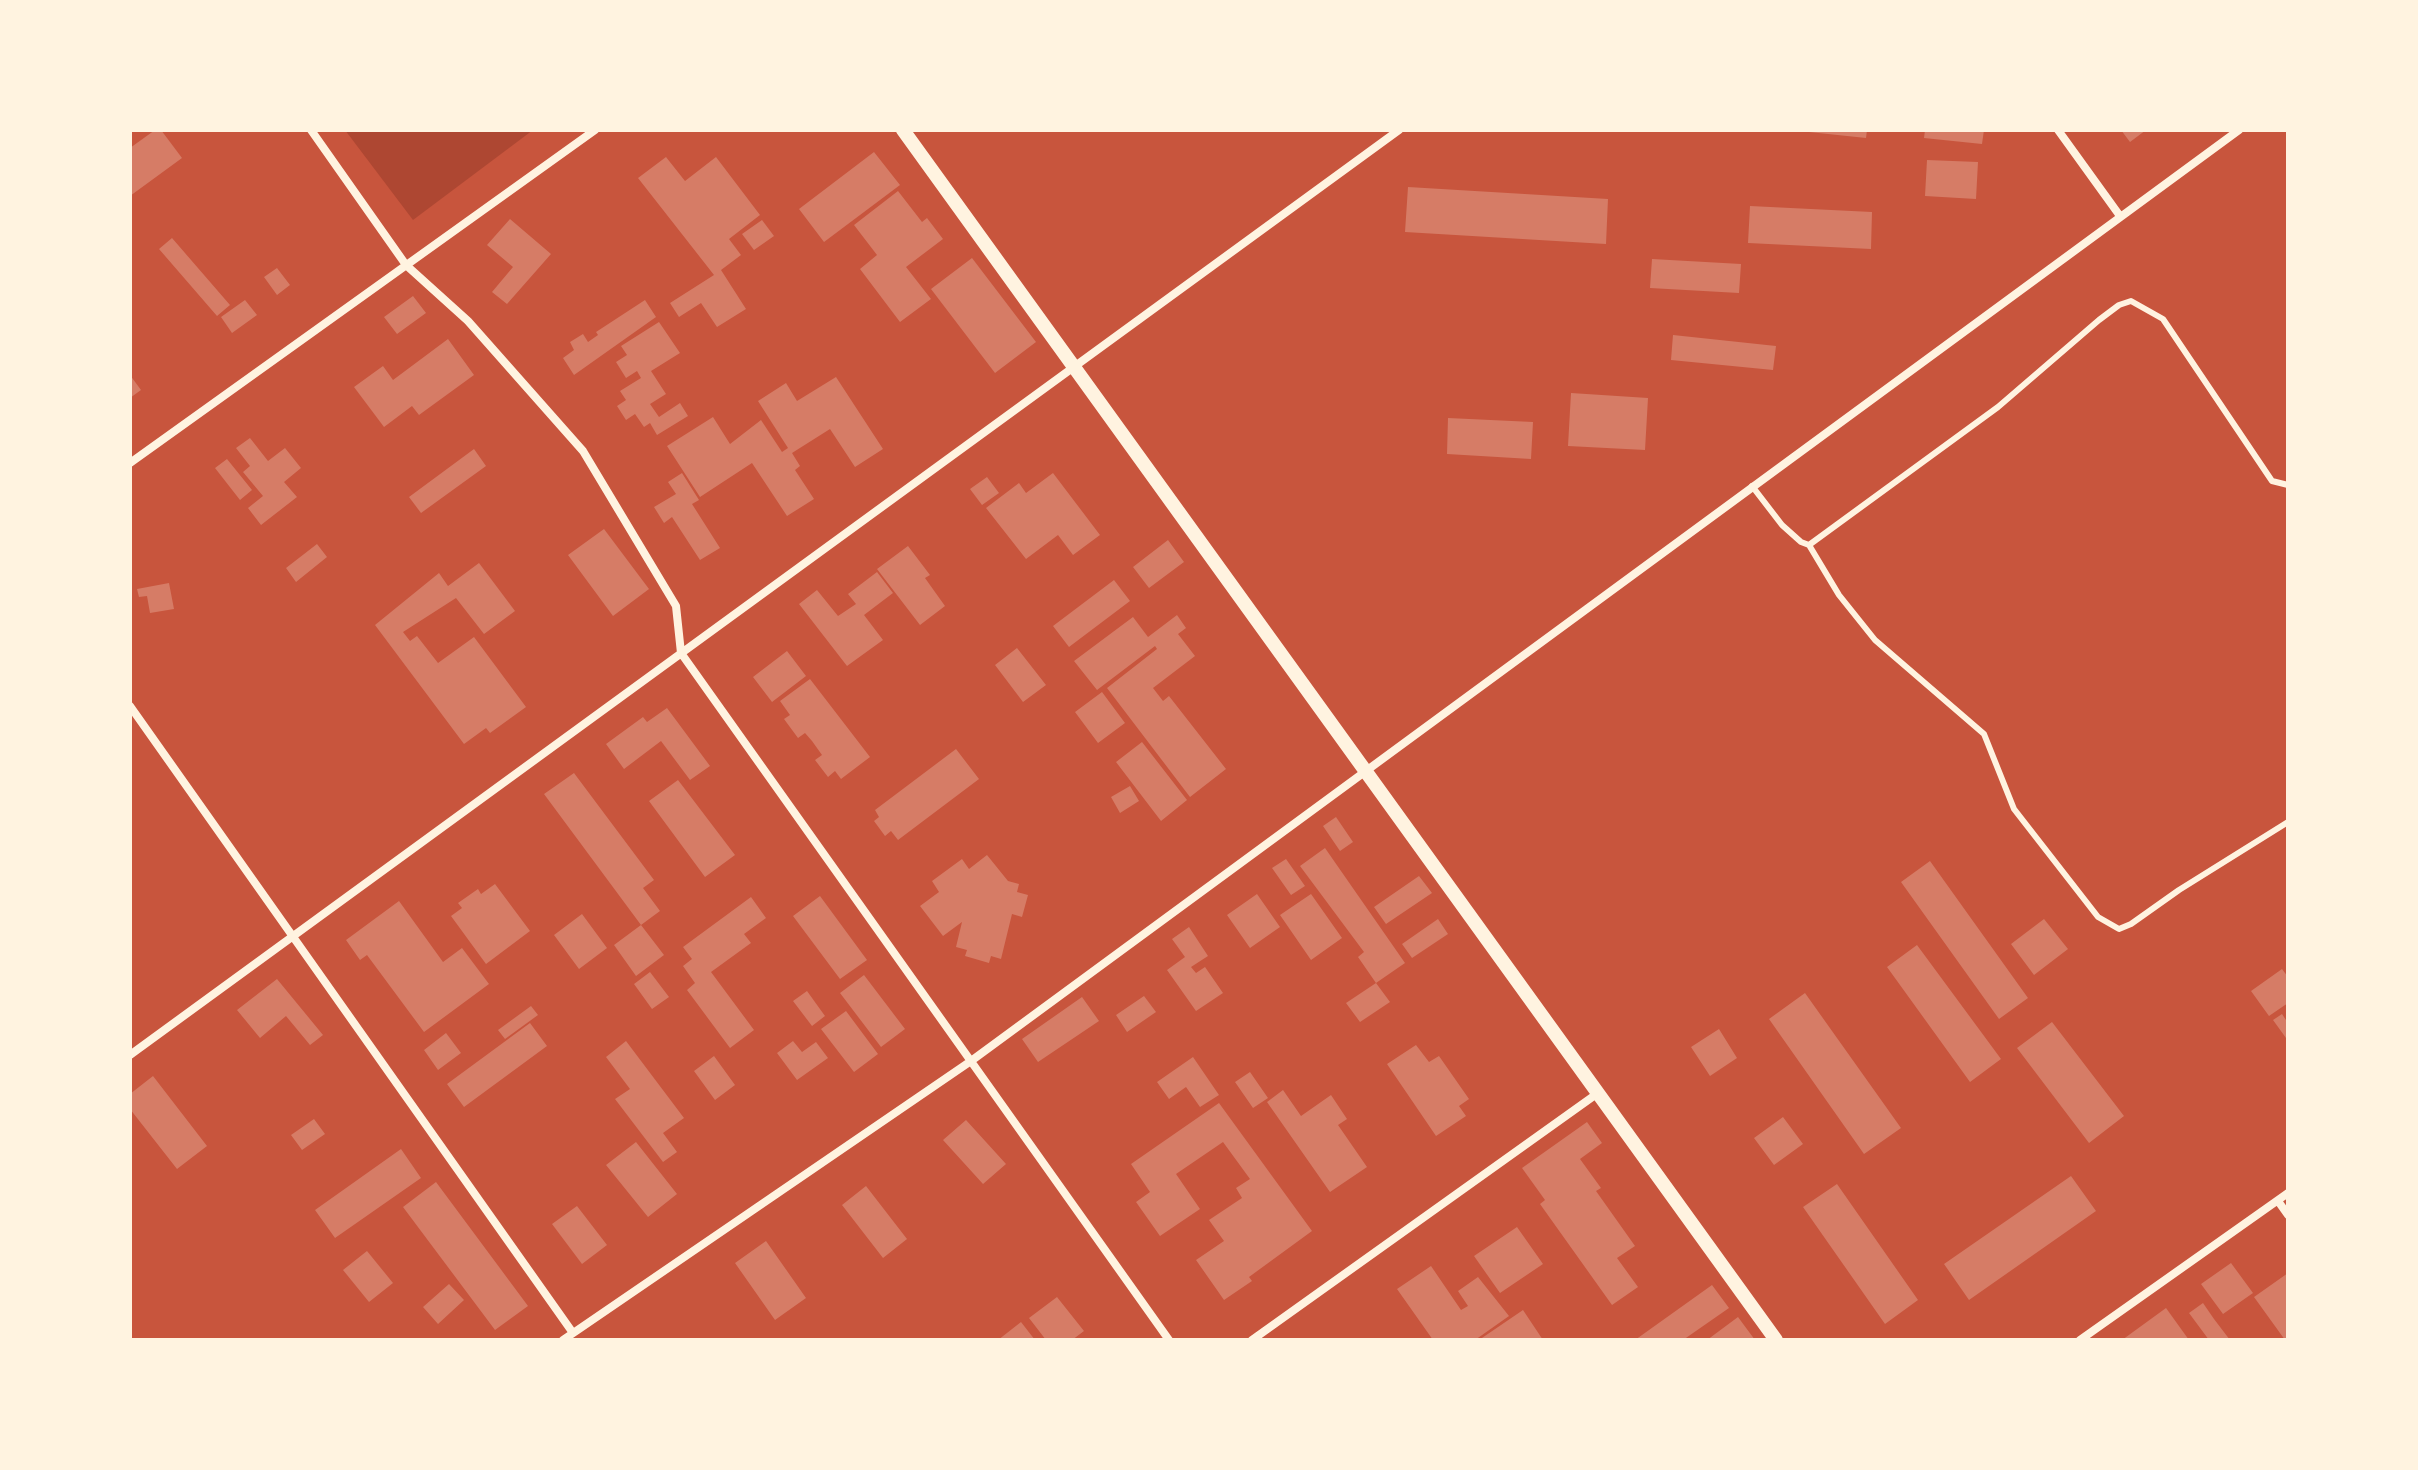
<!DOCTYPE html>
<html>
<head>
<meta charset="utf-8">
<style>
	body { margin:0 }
	#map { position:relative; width:2418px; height:1470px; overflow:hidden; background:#c8553d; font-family:"Noto Serif",serif }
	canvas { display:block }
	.frame { position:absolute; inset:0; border:132px solid #fff3e0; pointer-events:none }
</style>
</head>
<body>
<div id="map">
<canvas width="2418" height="1470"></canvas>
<div class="frame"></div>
</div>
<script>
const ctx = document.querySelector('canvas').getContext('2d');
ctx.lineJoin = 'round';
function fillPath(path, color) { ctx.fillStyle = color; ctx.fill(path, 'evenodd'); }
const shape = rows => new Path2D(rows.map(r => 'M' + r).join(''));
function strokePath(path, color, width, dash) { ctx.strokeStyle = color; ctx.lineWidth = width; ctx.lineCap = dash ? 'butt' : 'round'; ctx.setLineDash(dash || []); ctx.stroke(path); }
fillPath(shape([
	[345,130,533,130,413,220]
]), '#ae4732');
fillPath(shape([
	[155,130,161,130,182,158,130,196,130,148],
	[1790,130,1867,130,1866,138],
	[1925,130,1984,130,1982,144,1924,138],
	[2121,130,2146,130,2130,142],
	[874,152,900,185,824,242,799,209],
	[666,157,685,181,716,157,760,215,729,239,741,255,721,270,746,309,717,327,701,303,679,317,670,303,714,275,638,178],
	[1927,160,1978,162,1976,199,1925,196],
	[1408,187,1608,199,1606,244,1405,232],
	[898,191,922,222,927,218,943,239,906,267,931,299,900,322,860,269,877,255,854,225],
	[1750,206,1872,212,1871,249,1748,243],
	[510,219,551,254,507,304,492,292,513,267,487,245],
	[762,220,774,236,754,250,742,234],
	[172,238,230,305,217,316,159,249],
	[972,258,1036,342,995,373,931,289],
	[1652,259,1741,264,1739,293,1650,288],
	[277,268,290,285,277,295,264,277],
	[413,296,426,313,397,334,384,317],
	[245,300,257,315,232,333,221,317],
	[645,300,656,317,574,375,563,358,574,350,570,342,583,334,588,342,598,335,596,332],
	[659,322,680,353,651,371,666,394,650,404,659,417,680,403,688,416,657,435,650,423,644,427,635,414,626,420,617,406,626,400,620,391,641,378,637,371,626,378,616,362,627,355,621,346],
	[1673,335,1776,346,1773,370,1671,360],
	[448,339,474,375,419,415,412,406,384,427,354,387,383,366,393,380],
	[130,375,141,390,130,398],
	[836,377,883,449,855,467,830,429,792,453,800,466,795,470,814,499,787,516,752,463,700,497,667,446,713,417,730,444,761,420,782,452,788,448,758,401,786,383,797,401],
	[1571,393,1648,398,1645,450,1568,446],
	[1448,418,1533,422,1531,459,1447,454],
	[250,438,268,461,285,448,301,468,284,482,297,497,261,525,248,508,263,496,243,472,250,466,236,448],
	[474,449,486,466,421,513,409,497],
	[227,459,252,490,240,500,215,468],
	[682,473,699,500,692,504,720,548,700,560,672,517,664,523,654,507,676,494,668,482],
	[1053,473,1100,535,1073,555,1058,535,1026,559,986,508,1019,483,1026,493],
	[987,477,999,493,982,505,970,489],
	[604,529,649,589,613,616,568,555],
	[1168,540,1184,562,1149,588,1133,567],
	[317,544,327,557,296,582,286,568],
	[908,546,930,575,925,578,945,606,920,625,877,569],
	[479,563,515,611,484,634,456,598,403,632,410,641,417,636,438,663,474,637,526,707,490,733,486,728,464,744,375,625,439,573,448,586],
	[877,572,893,593,864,615,883,640,847,666,799,604,817,590,838,616,856,604,848,594],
	[1114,580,1130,601,1069,647,1053,626],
	[169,583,174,609,150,613,147,596,139,597,137,589],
	[1177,615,1186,628,1178,634,1195,656,1153,688,1163,701,1169,696,1226,769,1190,797,1107,688,1157,649,1155,646,1097,690,1074,661,1133,617,1148,637],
	[1017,648,1046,685,1023,702,995,665],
	[787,651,806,676,772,702,753,677],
	[810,679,870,757,841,779,835,771,828,777,815,760,822,755,812,741,805,733,798,738,784,719,790,715,780,701],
	[1102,692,1125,723,1098,743,1075,712],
	[667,708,710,766,690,780,661,741,624,769,606,744,643,717,647,722],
	[1142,742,1187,800,1161,821,1116,762],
	[956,749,979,779,898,840,891,831,885,836,874,821,879,817,875,810],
	[574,773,654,880,643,888,660,911,641,925,544,794],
	[678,780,735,855,705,877,649,801],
	[1130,786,1139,801,1120,813,1111,797],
	[1336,817,1353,842,1340,851,1323,826],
	[1325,848,1405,963,1376,983,1358,957,1364,952,1300,866],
	[987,855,1008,881,1019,884,1017,892,1028,895,1022,917,1012,914,1001,959,991,956,989,963,965,956,967,950,956,947,962,922,943,936,920,906,939,892,932,881,962,859,969,869],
	[1286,859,1305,886,1291,895,1272,868],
	[1930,861,2028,998,1999,1019,1901,882],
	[1419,876,1432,893,1386,924,1374,907],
	[495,884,530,931,486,964,451,916,462,908,458,903,478,889,481,894],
	[1257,894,1280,927,1250,948,1227,915],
	[1311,894,1342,938,1311,960,1280,915],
	[820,896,867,960,840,979,793,916],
	[751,897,766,918,744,934,751,943,711,972,754,1030,730,1048,687,990,695,983,683,966,692,959,683,947],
	[399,901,443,962,462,948,489,984,424,1032,367,955,360,960,346,940],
	[582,914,607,948,579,969,554,935],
	[1438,919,1448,934,1412,958,1402,944],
	[2044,919,2068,949,2034,975,2011,944],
	[641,925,664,955,636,976,614,945],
	[1189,927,1208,956,1191,967,1196,973,1205,967,1223,993,1196,1011,1167,970,1185,957,1172,939],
	[1917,945,2001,1059,1970,1082,1887,967],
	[2282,969,2288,977,2288,1003,2269,1016,2251,991],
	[650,972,669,997,652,1009,634,984],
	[864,975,905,1029,881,1047,840,993],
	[277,979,323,1035,310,1045,286,1016,260,1038,237,1010],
	[1376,983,1390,1002,1360,1022,1346,1003],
	[807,991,825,1016,812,1026,793,1001],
	[1805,993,1901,1128,1864,1154,1769,1019],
	[1144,996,1156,1012,1127,1032,1116,1015],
	[1082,997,1099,1021,1038,1062,1022,1039],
	[531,1006,538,1015,505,1039,498,1030],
	[846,1011,878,1054,854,1072,821,1029],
	[2282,1014,2288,1023,2286,1038,2273,1020],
	[2052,1022,2124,1116,2089,1143,2017,1048],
	[530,1023,547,1046,464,1107,447,1084],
	[1719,1029,1737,1058,1710,1076,1691,1047],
	[446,1033,461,1053,438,1070,424,1050],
	[626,1041,684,1118,663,1133,677,1152,663,1162,615,1099,630,1089,606,1057],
	[793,1041,802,1052,816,1042,828,1058,797,1080,777,1053],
	[1416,1045,1429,1062,1439,1056,1469,1099,1459,1106,1466,1116,1436,1136,1387,1064],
	[714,1056,735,1085,715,1100,694,1071],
	[1193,1057,1219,1095,1200,1107,1186,1087,1169,1099,1157,1082],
	[1250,1072,1268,1098,1253,1108,1235,1082],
	[153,1076,207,1146,177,1169,130,1109,130,1094],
	[1283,1090,1301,1116,1331,1095,1347,1119,1338,1125,1367,1167,1330,1192,1267,1102],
	[1219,1103,1312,1231,1249,1277,1252,1281,1224,1300,1196,1260,1224,1241,1209,1220,1242,1198,1236,1188,1250,1179,1223,1142,1176,1174,1200,1209,1160,1236,1136,1202,1150,1192,1131,1164],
	[1783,1117,1803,1144,1774,1165,1754,1138],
	[314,1119,325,1134,302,1150,291,1135],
	[966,1120,1006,1164,983,1184,943,1140],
	[1587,1122,1602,1143,1580,1159,1601,1188,1596,1191,1635,1246,1617,1258,1638,1287,1612,1305,1540,1204,1545,1200,1522,1168],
	[636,1142,677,1194,648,1217,606,1165],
	[401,1149,421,1178,335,1238,315,1210],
	[2071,1176,2096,1211,1969,1300,1944,1264],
	[436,1182,528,1306,495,1330,403,1207],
	[1837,1184,1918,1300,1885,1324,1803,1207],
	[866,1186,907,1239,883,1258,842,1205],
	[577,1206,607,1245,582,1264,552,1224],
	[1517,1227,1543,1264,1500,1293,1474,1256],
	[766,1241,806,1298,775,1320,735,1263],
	[367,1251,393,1283,369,1302,343,1270],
	[2231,1263,2253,1293,2223,1314,2201,1284],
	[1431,1266,1461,1310,1468,1306,1458,1291,1478,1277,1509,1316,1475,1340,1433,1340,1397,1289],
	[2288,1273,2288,1340,2285,1340,2254,1297],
	[449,1284,464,1300,438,1324,423,1307],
	[1712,1285,1729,1308,1683,1340,1635,1340],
	[1057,1297,1084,1331,1072,1340,1046,1340,1029,1318],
	[2203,1303,2214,1319,2230,1340,2209,1340,2189,1313],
	[2166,1308,2189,1340,2122,1340],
	[1523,1310,1543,1340,1479,1340],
	[1738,1317,1755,1340,1707,1340],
	[1021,1322,1035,1340,998,1340]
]), '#d67c66');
strokePath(shape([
	[1752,486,1782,525,1801,542,1809,545,1839,595,1875,640,1984,734,2014,809,2098,917,2119,929,2131,924,2179,890,2288,822],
	[1809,545,1998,407,2099,320,2119,305,2131,301,2163,319,2272,481,2288,485]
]), '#fff3e0', 6);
strokePath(shape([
	[311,130,406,265,468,321,583,451,676,606,681,653,1169,1340],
	[2058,130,2120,216],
	[130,463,595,130],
	[130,706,573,1333],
	[130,1055,1399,130],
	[2278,1201,2288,1215],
	[563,1340,971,1061,2239,130],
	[1252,1340,1598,1093],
	[2080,1340,2288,1193]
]), '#fff3e0', 8);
strokePath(shape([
	[903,130,1776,1340]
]), '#fff3e0', 14);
</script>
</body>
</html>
